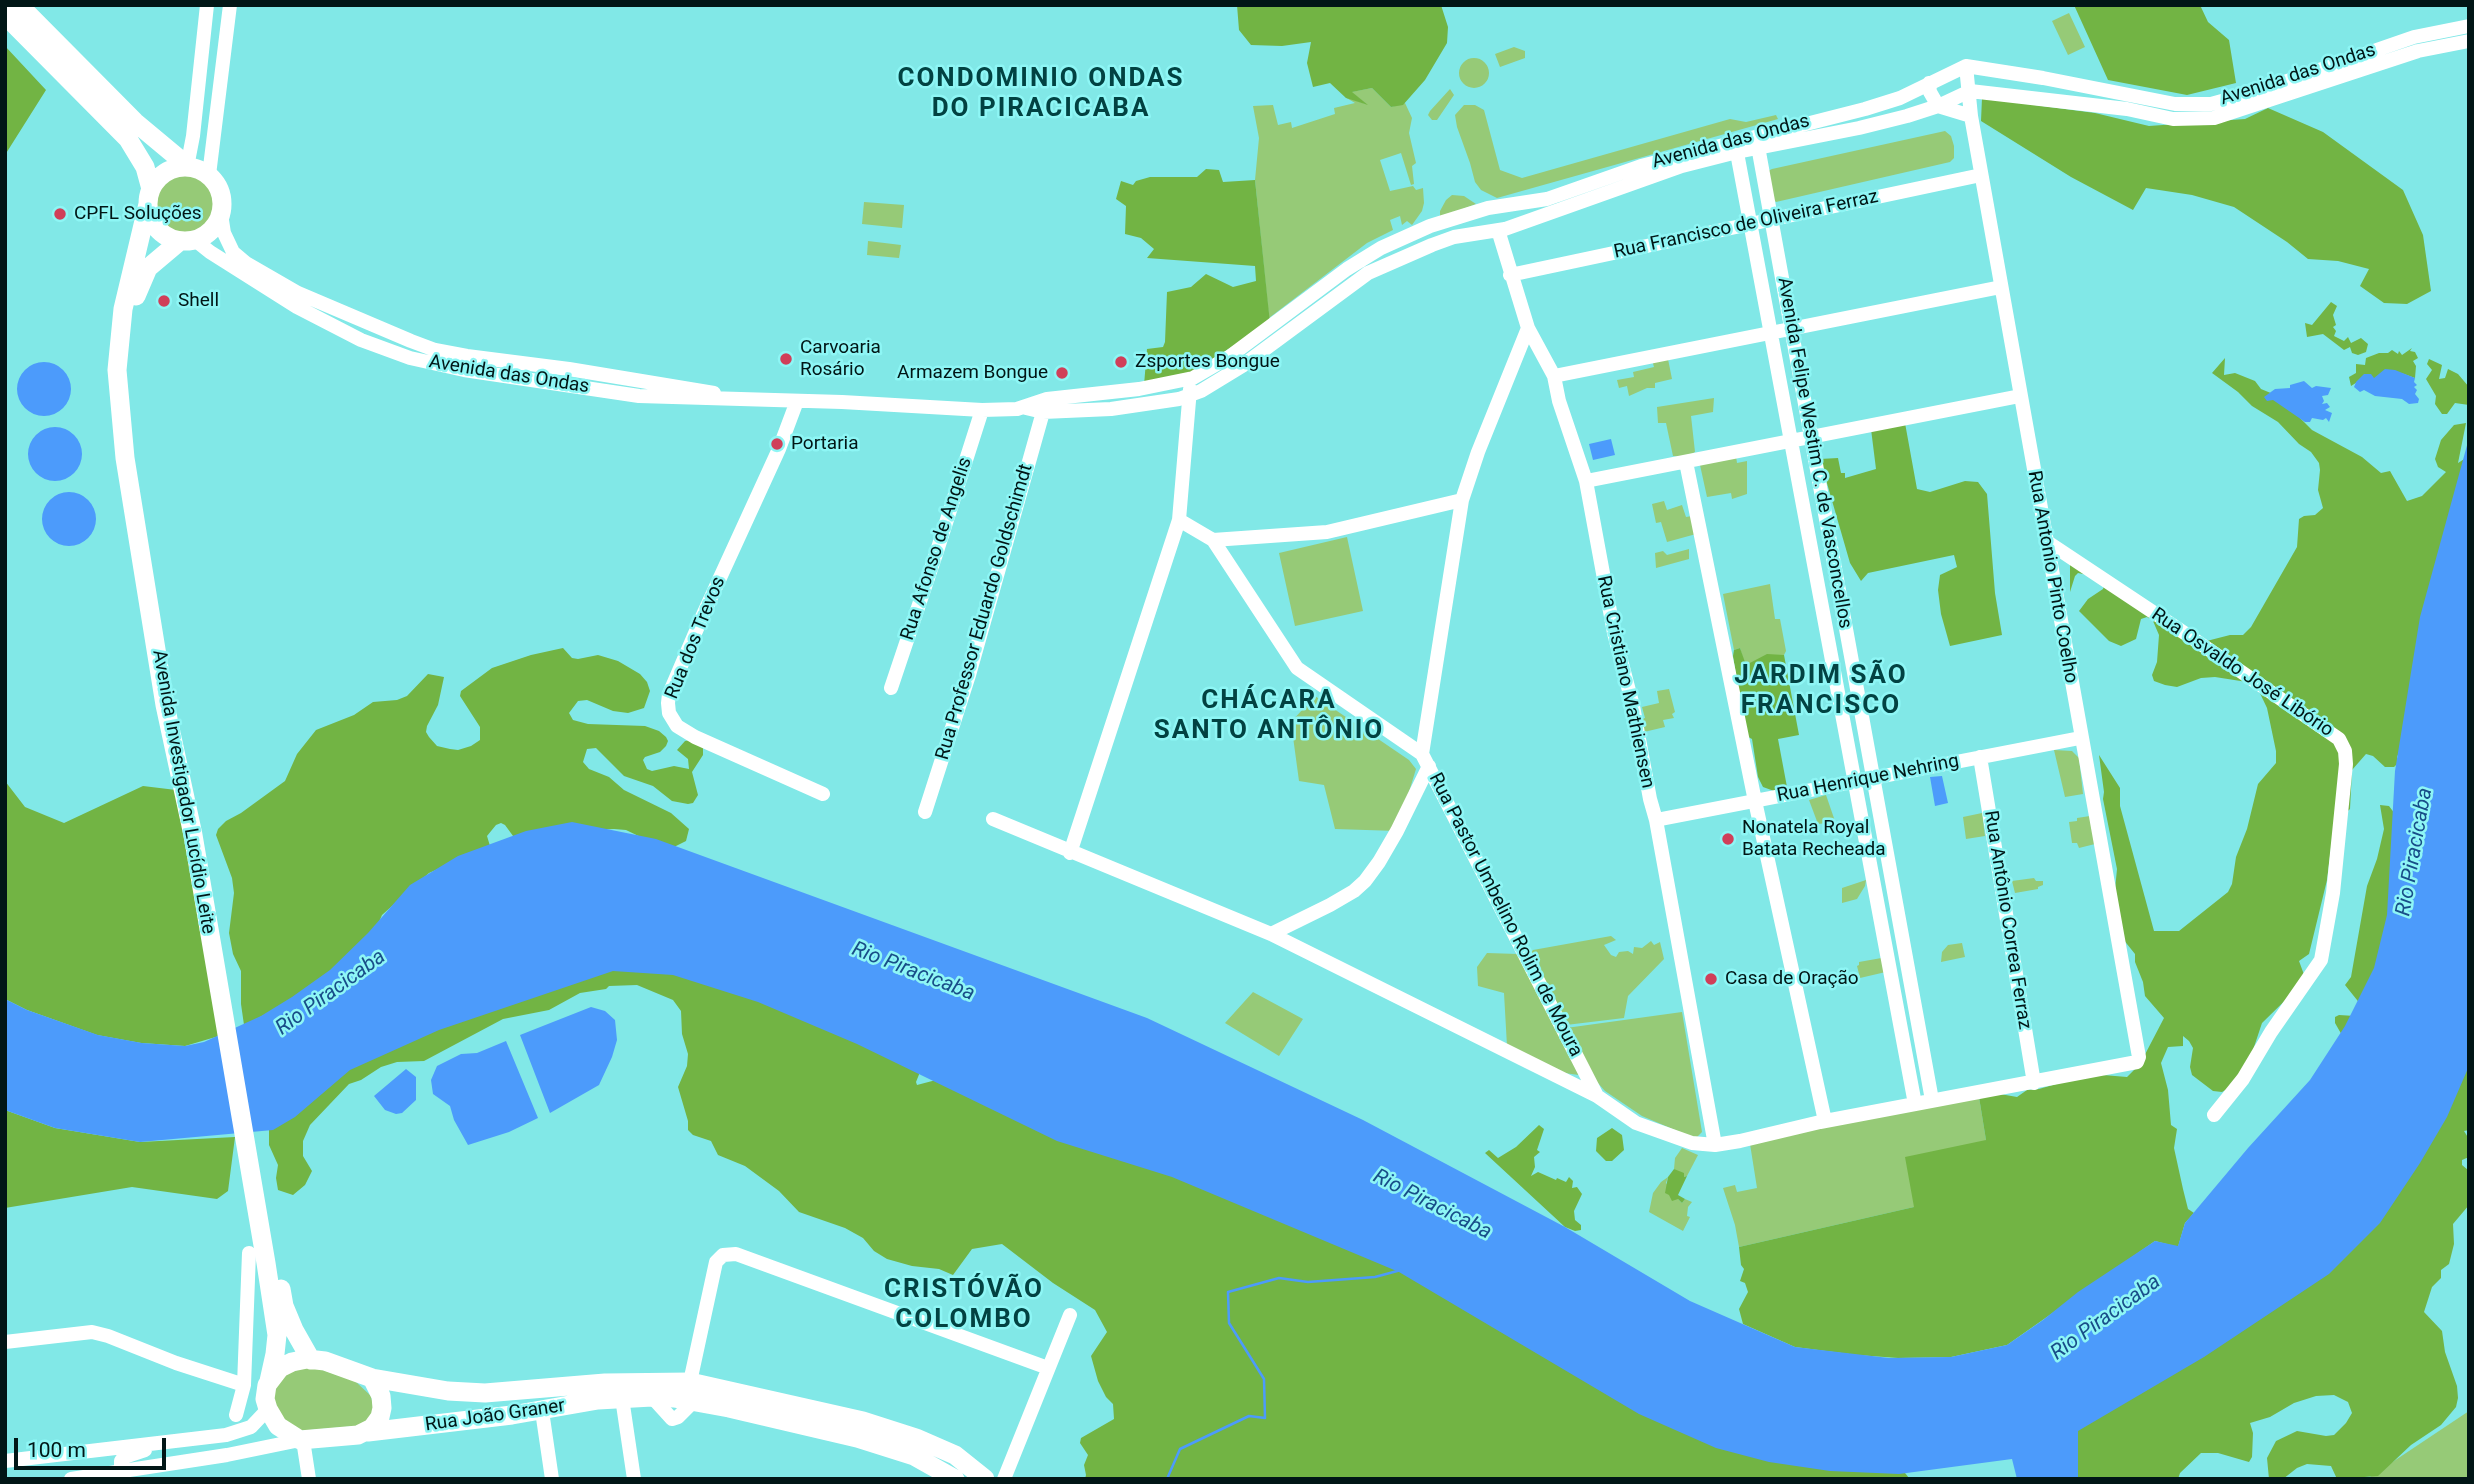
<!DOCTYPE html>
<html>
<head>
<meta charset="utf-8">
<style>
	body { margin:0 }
	#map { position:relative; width:2474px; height:1484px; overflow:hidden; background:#81e8e7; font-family:Roboto,sans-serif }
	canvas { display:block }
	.frame { position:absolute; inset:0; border:7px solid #011616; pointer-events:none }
	.scale { position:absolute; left:14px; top:1438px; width:152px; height:32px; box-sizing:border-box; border:4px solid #011616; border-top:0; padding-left:9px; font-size:21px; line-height:24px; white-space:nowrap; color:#011616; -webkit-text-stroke:5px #8ef6f5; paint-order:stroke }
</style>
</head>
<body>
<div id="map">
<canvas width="2474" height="1484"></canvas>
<div class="frame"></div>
<div class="scale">100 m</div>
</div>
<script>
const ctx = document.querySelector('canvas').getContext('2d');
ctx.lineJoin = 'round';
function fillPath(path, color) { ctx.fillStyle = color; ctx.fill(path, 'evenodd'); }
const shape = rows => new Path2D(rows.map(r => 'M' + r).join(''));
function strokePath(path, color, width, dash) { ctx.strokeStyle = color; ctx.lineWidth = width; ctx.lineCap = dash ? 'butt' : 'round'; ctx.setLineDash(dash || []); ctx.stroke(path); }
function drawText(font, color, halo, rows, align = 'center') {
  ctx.font = font + ' Roboto,sans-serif'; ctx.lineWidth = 5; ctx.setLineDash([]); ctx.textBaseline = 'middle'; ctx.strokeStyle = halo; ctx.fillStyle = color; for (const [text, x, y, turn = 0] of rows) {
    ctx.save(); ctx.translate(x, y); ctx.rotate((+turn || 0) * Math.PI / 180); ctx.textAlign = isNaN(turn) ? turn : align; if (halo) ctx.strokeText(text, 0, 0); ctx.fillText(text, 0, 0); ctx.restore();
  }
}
fillPath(shape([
	[2069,13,2085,47,2068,55,2052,21],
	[1514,47,1525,51,1525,58,1500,67,1495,54],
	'1459 73a15 15 0 1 1 30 0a15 15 0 1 1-30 0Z',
	[1372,88,1391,107,1405,103,1412,118,1409,133,1416,163,1412,166,1414,184,1411,185,1401,153,1380,160,1390,191,1413,186,1416,190,1423,188,1424,203,1422,211,1412,225,1407,221,1402,225,1400,216,1390,220,1393,230,1367,243,1269,318,1255,180,1259,138,1253,106,1273,105,1278,125,1291,122,1292,128,1335,114,1334,108,1355,103,1345,97,1366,104,1351,92],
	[1450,89,1454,95,1437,120,1432,120,1428,115,1430,111],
	[1464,105,1475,105,1484,110,1500,170,1522,178,1730,119,1746,122,1776,115,1778,119,1497,198,1481,190,1475,182,1470,163,1457,127,1455,115],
	[1945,131,1951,136,1954,146,1954,158,1950,162,1776,202,1765,194,1768,171,1772,169],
	'155 205a31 31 0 1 1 62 0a31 31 0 1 1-62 0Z',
	[1452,195,1464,196,1476,204,1440,218,1440,211,1446,200],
	[864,202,904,205,902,228,862,224],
	[868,241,901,245,899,258,867,255],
	[1668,359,1672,379,1655,383,1655,388,1647,388,1629,396,1627,386,1619,388,1617,380,1634,377,1633,372,1654,367,1652,360],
	[1714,398,1713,412,1691,416,1695,452,1686,457,1673,456,1666,423,1658,423,1657,407],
	[1736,456,1737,463,1747,461,1747,494,1732,499,1731,493,1707,497,1700,465],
	[1664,501,1667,510,1682,505,1686,517,1692,516,1696,534,1667,542,1661,522,1656,523,1652,504],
	[1347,537,1363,611,1295,626,1279,553],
	[1689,549,1689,559,1656,568,1655,553,1663,551,1667,555],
	[1770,584,1775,619,1780,619,1786,651,1784,655,1767,655,1745,666,1740,648,1734,650,1723,594],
	[1669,689,1675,712,1672,714,1674,718,1663,720,1665,727,1644,732,1642,719,1645,718,1642,707,1659,703,1657,691],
	[1315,696,1409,760,1416,769,1397,831,1335,829,1324,785,1299,781,1291,722],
	[2054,750,2072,751,2079,758,2083,794,2065,797],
	[1826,795,1837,827,1830,829,1827,823,1818,824,1809,800],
	[1982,813,1985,836,1966,839,1963,817],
	[2090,816,2095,844,2079,848,2077,843,2072,843,2069,822,2077,821,2077,818],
	[2034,878,2036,881,2043,881,2043,885,2038,887,2038,889,2015,893,2012,881],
	[1866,880,1865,886,1857,899,1842,903,1842,888],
	[1611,936,1616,940,1604,945,1611,955,1616,957,1619,952,1628,951,1633,954,1634,947,1642,948,1651,941,1654,945,1660,942,1664,959,1628,996,1624,1018,1566,1025,1541,979,1539,960,1530,960,1529,955,1533,950],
	[1962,943,1965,957,1941,962,1942,952,1948,945],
	[1487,953,1518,954,1579,1075,1564,1073,1507,1046,1504,993,1478,986,1477,967],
	[1887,957,1890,971,1860,978,1857,966,1859,965,1859,962],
	[1253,992,1303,1019,1279,1056,1225,1023],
	[1682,1012,1702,1132,1697,1137,1689,1136,1642,1116,1605,1091,1589,1073,1566,1028],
	[1979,1097,1986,1140,1914,1207,1739,1247,1735,1225,1723,1188,1735,1185,1737,1192,1757,1188,1750,1144,1835,1125],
	[1682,1148,1698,1155,1687,1176,1684,1177,1674,1169,1675,1158],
	[1668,1177,1666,1183,1678,1199,1682,1203,1685,1199,1692,1202,1688,1207,1687,1216,1690,1217,1683,1231,1649,1212,1653,1193,1661,1182],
	[311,1366,355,1381,371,1396,374,1410,367,1421,356,1426,298,1431,276,1412,272,1391,284,1374],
	[2469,1411,2469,1479,2367,1479]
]), '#96ca77');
fillPath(shape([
	[1237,5,1441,5,1448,27,1447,43,1425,80,1403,105,1391,107,1372,88,1352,92,1368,105,1346,98,1330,83,1313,87,1307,63,1311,42,1282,46,1251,45,1239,30],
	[2074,5,2200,5,2208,22,2229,40,2236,83,2187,95,2108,80],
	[5,46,46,90,5,155],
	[1982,98,2095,113,2149,126,2245,119,2268,108,2323,132,2403,190,2423,235,2431,291,2407,304,2384,303,2360,286,2369,269,2338,261,2308,259,2287,242,2234,207,2192,195,2146,188,2133,210,2071,177,1981,121],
	[1206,169,1219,170,1223,182,1255,180,1270,323,1185,376,1144,385,1147,349,1163,347,1165,342,1167,292,1191,287,1206,274,1233,287,1256,281,1255,266,1147,258,1154,249,1141,238,1125,234,1126,206,1116,199,1121,181,1133,185,1136,181,1150,177,1197,177],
	[2331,302,2337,306,2333,315,2336,325,2333,327,2336,331,2334,336,2344,341,2348,337,2351,343,2361,338,2368,344,2366,352,2358,355,2352,353,2350,347,2344,350,2323,334,2307,337,2305,323,2312,325],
	[2412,348,2410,351,2415,352,2418,358,2413,361,2416,366,2415,378,2401,373,2386,383,2359,381,2351,386,2349,377,2356,373,2356,364,2365,365,2366,358,2379,353,2388,353,2392,350,2398,354,2399,351,2402,355],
	[2225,358,2224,375,2235,373,2255,381,2261,389,2278,396,2312,430,2362,457,2381,473,2390,471,2407,501,2422,496,2446,472,2438,467,2435,459,2441,440,2454,425,2466,423,2458,463,2469,456,2403,744,2397,757,2397,764,2394,767,2385,767,2373,756,2366,754,2352,770,2350,809,2334,824,2327,880,2309,954,2299,961,2306,980,2262,1023,2250,1059,2229,1088,2222,1092,2213,1091,2192,1075,2190,1067,2193,1048,2189,1041,2183,1036,2183,1046,2168,1047,2161,1063,2168,1090,2171,1125,2177,1129,2174,1148,2183,1189,2188,1209,2194,1213,2185,1223,2178,1247,2155,1241,2007,1345,1951,1357,1898,1358,1857,1355,1795,1347,1743,1324,1739,1309,1748,1292,1745,1283,1740,1281,1744,1269,1741,1265,1739,1247,1914,1207,1905,1157,1986,1140,1979,1097,2000,1094,2017,1097,2027,1090,2039,1089,2091,1074,2127,1077,2140,1064,2164,1018,2145,996,2143,982,2135,962,2135,954,2123,939,2114,900,2117,869,2103,799,2104,792,2099,755,2120,788,2120,806,2154,931,2179,931,2228,892,2232,884,2236,857,2247,829,2258,784,2276,763,2276,751,2267,708,2257,687,2247,682,2215,677,2201,678,2177,687,2165,685,2154,681,2152,675,2157,662,2159,635,2153,621,2147,617,2141,619,2136,639,2121,646,2109,641,2079,611,2088,599,2103,589,2104,586,2088,575,2078,573,2075,576,2070,592,2070,557,2191,645,2230,635,2243,635,2251,627,2297,547,2299,519,2304,516,2315,515,2323,508,2318,490,2320,470,2319,463,2311,452,2299,444,2278,422,2252,406,2238,392,2212,373],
	[2429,359,2442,365,2439,379,2445,378,2448,369,2458,374,2469,387,2469,405,2455,403,2447,414,2442,414,2435,404,2436,396,2426,379,2432,370,2427,364],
	[1905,423,1917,489,1930,492,1965,481,1978,482,1987,494,1995,593,2002,635,1950,646,1941,614,1938,590,1940,575,1957,567,1954,555,1868,573,1861,581,1850,563,1820,459,1838,458,1841,473,1845,473,1845,478,1876,469,1871,429],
	[563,648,572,658,578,659,598,655,618,661,640,674,647,682,650,691,644,708,628,713,613,711,587,700,578,701,569,713,573,720,588,724,645,726,659,731,666,737,668,741,666,746,660,752,645,757,643,760,647,769,652,771,674,766,689,769,688,759,677,750,685,741,690,740,703,746,703,755,692,772,698,795,693,803,688,804,672,801,653,786,624,776,596,748,587,749,583,762,589,769,609,777,624,790,671,813,689,829,686,841,674,847,649,841,626,830,614,829,589,830,516,840,505,825,501,823,496,825,487,836,490,846,429,873,382,915,379,922,327,984,244,1025,241,1004,241,971,233,954,229,933,234,893,232,878,216,835,218,829,226,821,241,813,285,781,297,754,316,730,354,715,373,702,397,700,407,696,428,674,444,677,438,705,427,726,426,732,429,737,437,746,450,749,458,750,471,746,480,740,480,727,460,696,461,691,492,668,531,655],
	[1740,648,1746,665,1767,654,1784,655,1799,735,1778,739,1787,787,1774,791,1763,787,1758,777,1752,739,1746,736,1733,656,1734,650],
	[5,781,25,807,64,823,143,786,176,790,219,1036,185,1046,141,1043,97,1035,27,1010,5,999],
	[2380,805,2389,806,2404,826,2402,849,2407,899,2396,924,2392,969,2358,1044,2345,1058,2337,1060,2343,1037,2335,1023,2335,1017,2339,1015,2355,1016,2360,1011,2361,1005,2345,985,2351,977,2367,886,2377,859,2384,829],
	[655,950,920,1072,916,1082,917,1085,936,1080,1017,1111,1901,1468,1909,1478,1085,1479,1086,1475,1084,1465,1088,1455,1080,1443,1081,1438,1114,1419,1113,1404,1106,1397,1098,1381,1091,1356,1107,1332,1095,1310,1053,1283,1002,1244,972,1249,953,1275,939,1269,912,1266,887,1259,874,1251,863,1238,845,1228,799,1212,779,1191,745,1166,718,1155,711,1141,693,1135,688,1130,688,1121,678,1087,687,1066,688,1054,682,1034,681,1011,673,1000,637,985,609,986,606,989,580,993,549,1010,503,1019,424,1061,397,1062,381,1067,361,1080,349,1084,310,1125,303,1141,303,1156,312,1171,305,1185,293,1195,278,1190,276,1178,278,1165,269,1145,269,1130,340,1056],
	[2469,1029,2469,1130,2464,1131,2469,1139,2469,1157,2462,1160,2462,1165,2468,1170,2469,1205,2453,1224,2454,1244,2449,1264,2441,1270,2441,1278,2432,1287,2424,1312,2442,1331,2445,1352,2457,1386,2458,1398,2456,1407,2441,1425,2411,1445,2378,1476,2337,1479,2331,1466,2307,1464,2297,1468,2283,1479,2269,1479,2267,1458,2276,1441,2297,1431,2326,1436,2334,1435,2346,1423,2352,1413,2348,1402,2334,1395,2316,1396,2294,1403,2270,1417,2250,1423,2253,1433,2252,1457,2249,1462,2218,1453,2201,1453,2180,1473,2178,1479,2067,1479,2075,1430],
	[5,1110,55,1128,140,1142,235,1137,228,1191,217,1199,132,1187,5,1208],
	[1539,1125,1544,1129,1537,1150,1540,1152,1534,1157,1535,1167,1531,1176,1538,1172,1556,1180,1557,1178,1566,1182,1569,1177,1573,1181,1572,1188,1577,1187,1582,1194,1574,1211,1575,1220,1581,1225,1581,1230,1575,1231,1565,1227,1485,1153,1489,1150,1498,1158,1516,1147],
	[1612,1128,1622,1135,1624,1150,1612,1161,1606,1161,1596,1151,1597,1138],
	[1674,1169,1684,1173,1684,1177,1687,1176,1678,1195,1685,1199,1682,1203,1678,1199,1672,1201,1669,1195,1665,1193,1668,1177]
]), '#72b444');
fillPath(shape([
	'17 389a27 27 0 1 1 54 0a27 27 0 1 1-54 0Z',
	[2385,369,2395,370,2415,378,2414,382,2417,385,2414,387,2417,390,2415,394,2419,399,2418,403,2409,404,2402,399,2375,396,2364,390,2360,392,2354,387,2356,382,2364,374,2371,374,2374,378],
	[2304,381,2312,388,2316,386,2331,388,2328,395,2322,396,2324,401,2322,404,2327,403,2330,407,2325,410,2332,413,2329,422,2326,418,2323,420,2312,418,2310,422,2305,422,2273,400,2267,401,2264,397,2275,389,2290,388,2290,385],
	'28 454a27 27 0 1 1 54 0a27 27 0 1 1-54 0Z',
	[2469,438,2469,1066,2447,1117,2420,1163,2380,1223,2329,1274,2204,1357,2078,1431,2078,1479,2017,1479,2012,1459,1899,1474,1830,1471,1769,1462,1716,1448,1639,1414,1399,1272,1172,1177,1057,1141,857,1044,758,1002,673,975,613,971,439,1030,350,1070,295,1117,273,1130,140,1142,55,1128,5,1110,5,999,27,1010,98,1035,142,1043,185,1046,204,1042,261,1016,292,997,330,970,368,933,410,885,458,856,526,831,572,822,656,839,1147,1018,1363,1120,1565,1227,1690,1301,1795,1347,1889,1358,1951,1357,2007,1345,2043,1320,2078,1292,2155,1241,2178,1246,2185,1223,2248,1148,2310,1080,2345,1026,2374,968,2387,915,2395,771,2420,617],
	[1611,439,1615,455,1593,460,1589,444],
	'42 519a27 27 0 1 1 54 0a27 27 0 1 1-54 0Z',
	[1942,776,1948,803,1935,806,1930,777],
	[591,1007,605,1011,615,1020,617,1040,612,1057,599,1085,550,1113,520,1035],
	[506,1041,538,1118,509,1132,468,1145,454,1120,450,1106,433,1094,431,1080,437,1066,461,1054,477,1053],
	[406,1069,416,1077,416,1100,402,1113,396,1114,385,1110,374,1096]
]), '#4c9bfb');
strokePath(shape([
	[1167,1479,1180,1449,1249,1416,1265,1418,1264,1379,1229,1323,1228,1292,1279,1278,1308,1282,1375,1277,1401,1270]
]), '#4c9bfb', 2.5);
strokePath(shape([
	[1929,83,1930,92,1938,106,1971,116],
	[1757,141,1932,1100],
	[1735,142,1915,1104],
	[187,167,193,136,207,5],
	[209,175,230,5],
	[221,214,224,233,233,252,246,263,298,293,411,341,435,350,467,356,569,369,714,393],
	[1498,230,1528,328,1554,376,1559,401,1586,481,1614,633,1633,706,1650,799,1656,820,1715,1145],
	[195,240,210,252,297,307,361,340,410,358,464,370,639,396,842,402,982,410,1017,409,1047,399,1139,389,1193,378,1229,357,1347,269,1381,248,1430,226,1488,208,1547,199,1641,166,1865,109,1900,98,1966,66,2043,78,2175,104,2211,104,2258,91,2414,37,2469,26],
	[1510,275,1981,175],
	[1528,328,1478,452,1462,500,1422,754,1597,1096],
	[1554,376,2001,287],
	[797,401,779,449,702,617,669,694,668,703,669,713,677,726,695,737,823,794],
	[1026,408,1043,412,1111,409,1179,399,1201,391,1242,366,1368,273,1432,245,1454,237,1505,229,1682,166,1737,152,1859,128,1907,116,1938,106,1970,91,2127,109,2173,119,2214,118,2418,51,2469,41],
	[1686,462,1755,801,1825,1121],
	[1586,481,2020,396],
	[1179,520,1213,540,1297,668,1422,754],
	[1213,540,1327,532,1462,500],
	[2046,541,2195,640,2339,739,2345,751,2346,764,2333,893,2321,960,2271,1032,2243,1079,2214,1115],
	[891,688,937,551,982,410],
	[1980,757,2034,1083],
	[925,812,969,675,1043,412],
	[993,819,1271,934,1597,1096,1636,1123,1692,1143,1715,1145,1740,1141,1820,1122,2137,1062,2139,1057,1971,116,1966,66],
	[1656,820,2080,738],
	[1070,853,1179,520,1190,389],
	[1271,934,1330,905,1354,891,1365,881,1379,862,1397,831,1429,766],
	[5,1342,92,1332,108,1336,176,1363,244,1385],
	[690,1382,716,1262,723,1255,736,1254,1048,1368],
	[652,1397,672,1419,678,1417,694,1401],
	[622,1398,634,1479],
	[542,1411,552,1479],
	[236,1415,244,1385,249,1253],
	[303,1440,309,1479],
	[5,1461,226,1435,251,1427,268,1409],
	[71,1479,227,1455,300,1440],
	[121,1479,121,1461,124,1457,145,1450],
	[1004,1479,1070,1315]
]), '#fff', 14);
strokePath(shape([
	[19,5,135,122,177,157,184,167],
	[5,15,128,139,145,167,151,189],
	'148 204a37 37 0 1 1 74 0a37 37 0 1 1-74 0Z',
	[148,204,123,309,117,370,125,458,165,705,193,835,266,1263,277,1335,275,1354,269,1381],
	[136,296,148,268,180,241],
	[281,1289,284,1306,294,1330,311,1360],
	[307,1359,325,1361,372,1378,381,1396,382,1408,380,1417,372,1428,358,1435,300,1440,278,1426,268,1409,265,1399,267,1385,280,1368,292,1362,307,1359],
	[372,1378,448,1391,485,1393,605,1383,690,1382,863,1421,916,1438,955,1455,985,1479],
	[368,1432,512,1415,598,1400,652,1397,674,1398,729,1408,857,1438,914,1456,955,1479]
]), '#fff', 19);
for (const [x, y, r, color] of [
	[60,214,7,"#d03f59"],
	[164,301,7,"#d03f59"],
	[786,359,7,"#d03f59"],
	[1121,362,7,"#d03f59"],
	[1062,373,7,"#d03f59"],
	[777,444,7,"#d03f59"],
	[1728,839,7,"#d03f59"],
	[1711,979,7,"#d03f59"]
]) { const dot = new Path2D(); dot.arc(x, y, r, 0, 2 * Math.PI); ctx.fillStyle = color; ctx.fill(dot); strokePath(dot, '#8ef6f5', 2.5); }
drawText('19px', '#011616', '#8ef6f5', [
	["Avenida das Ondas",2298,75,-18],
	["Avenida das Ondas",1731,142,-15],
	["Rua Francisco de Oliveira Ferraz",1746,225,-12],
	["Avenida das Ondas",509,375,9],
	["Avenida Felipe Westim C. de Vasconcellos",1814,453,80],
	["Rua Afonso de Angelis",937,549,-72],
	["Rua Antonio Pinto Coelho",2052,577,80],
	["Rua Professor Eduardo Goldschimdt",985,612,-74],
	["Rua dos Trevos",696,638,-68],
	["Rua Osvaldo José Libório",2242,673,34],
	["Rua Cristiano Mathiensen",1625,682,78],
	["Rua Henrique Nehring",1868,779,-11],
	["Avenida Investigador Lucídio Leite",183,792,80],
	["Rua Pastor Umbelino Rolim de Moura",1505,915,63],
	["Rua Antônio Correa Ferraz",2007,920,81],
	["Rua João Graner",495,1416,-8]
]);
drawText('19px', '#011616', '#8ef6f5', [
	["CPFL Soluções",74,214],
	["Shell",178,301],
	["Carvoaria",800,348],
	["Rosário",800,370],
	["Zsportes Bongue",1135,362],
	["Armazem Bongue",1048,373,"right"],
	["Portaria",791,444],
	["Nonatela Royal",1742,828],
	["Batata Recheada",1742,850],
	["Casa de Oração",1725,979]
], 'left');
drawText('italic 21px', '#184d89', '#8ef6f5', [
	["Rio Piracicaba",2415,852,-80],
	["Rio Piracicaba",913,972,21],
	["Rio Piracicaba",331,993,-36],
	["Rio Piracicaba",1432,1205,27],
	["Rio Piracicaba",2106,1318,-36]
]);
ctx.letterSpacing = '2px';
drawText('bold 26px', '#024242', '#8ef6f5', [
	["CONDOMINIO ONDAS",1041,79],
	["DO PIRACICABA",1041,109],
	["JARDIM SÃO",1821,676],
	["FRANCISCO",1821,706],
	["CHÁCARA",1269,701],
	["SANTO ANTÔNIO",1269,731],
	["CRISTÓVÃO",964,1290],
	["COLOMBO",964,1320]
]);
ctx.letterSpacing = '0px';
</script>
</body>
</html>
